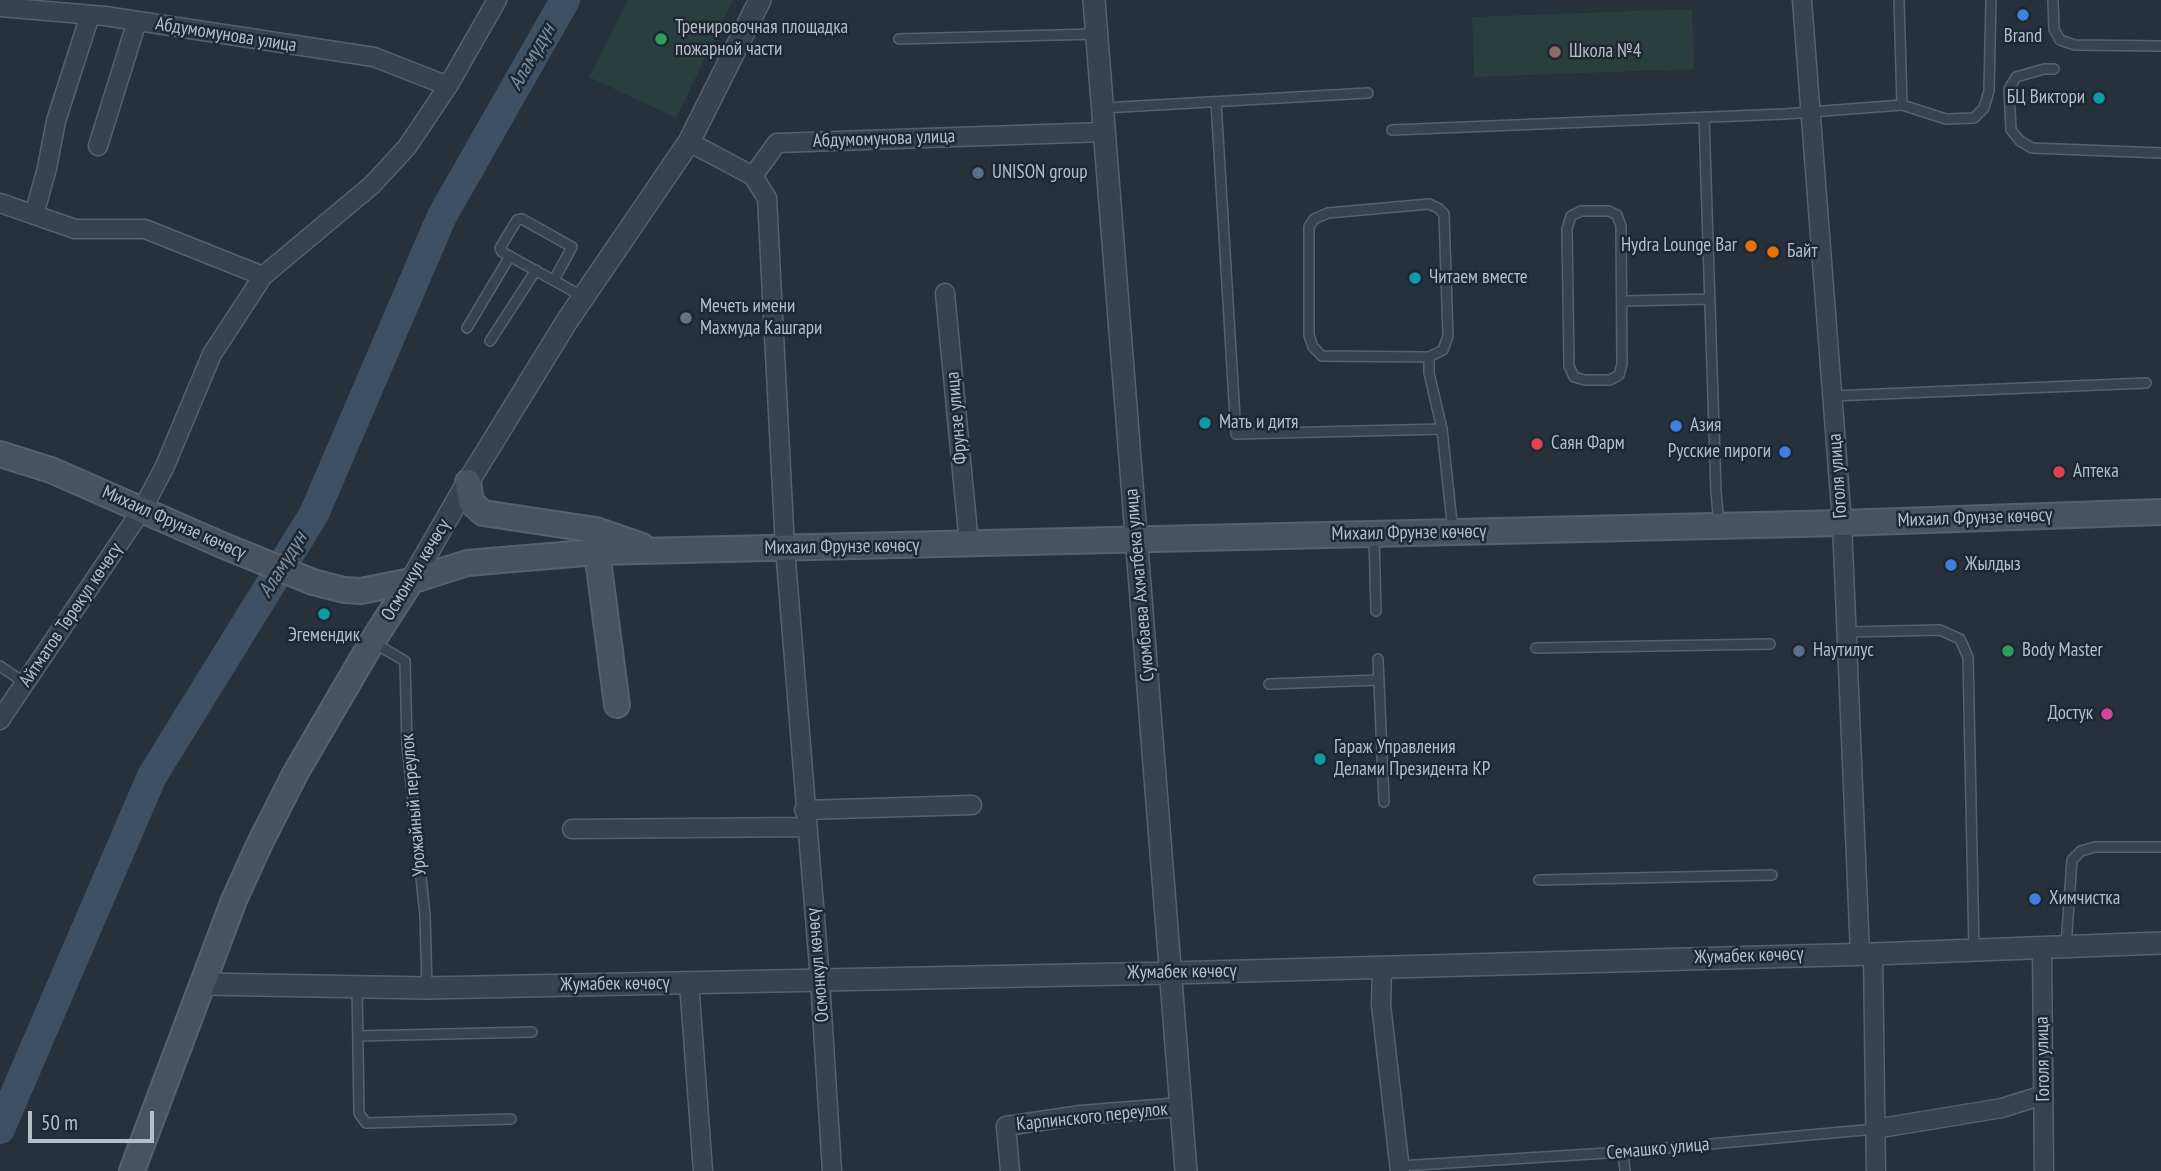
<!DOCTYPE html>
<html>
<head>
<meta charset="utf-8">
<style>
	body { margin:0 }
	#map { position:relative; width:2161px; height:1171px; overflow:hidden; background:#26313c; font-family:"PT Sans Narrow",sans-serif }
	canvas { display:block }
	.scale { position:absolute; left:28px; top:1111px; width:126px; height:32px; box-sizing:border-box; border:4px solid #b6bec8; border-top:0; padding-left:9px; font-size:21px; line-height:24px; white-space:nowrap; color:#b6bec8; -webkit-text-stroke:5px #1f2832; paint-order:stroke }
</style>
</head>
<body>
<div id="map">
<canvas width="2161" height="1171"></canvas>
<div class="scale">50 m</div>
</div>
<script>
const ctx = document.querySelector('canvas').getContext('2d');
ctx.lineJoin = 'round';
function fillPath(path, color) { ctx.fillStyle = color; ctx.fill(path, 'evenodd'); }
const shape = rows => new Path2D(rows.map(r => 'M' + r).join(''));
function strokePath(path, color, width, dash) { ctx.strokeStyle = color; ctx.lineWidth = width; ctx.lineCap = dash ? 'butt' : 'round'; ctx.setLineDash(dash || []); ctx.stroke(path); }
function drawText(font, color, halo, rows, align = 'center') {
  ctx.font = font + ' "PT Sans Narrow",sans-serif'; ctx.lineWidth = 5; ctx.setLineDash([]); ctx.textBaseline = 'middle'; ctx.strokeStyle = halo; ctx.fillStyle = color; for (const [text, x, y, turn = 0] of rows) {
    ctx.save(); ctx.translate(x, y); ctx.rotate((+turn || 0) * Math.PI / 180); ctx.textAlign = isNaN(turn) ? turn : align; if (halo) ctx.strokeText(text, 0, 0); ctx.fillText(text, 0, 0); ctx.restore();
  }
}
fillPath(shape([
	[628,0,733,0,676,118,589,77],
	[1692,9,1694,69,1474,77,1472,17]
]), '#293f3e');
strokePath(shape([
	[0,1129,152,776,314,514,442,216,565,0]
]), '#3d5064', 30);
const service = shape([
	[2053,0,2054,29,2060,40,2075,45,2161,46],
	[899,39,1095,34],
	[2054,69,2044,69,2016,77,2009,89,2011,130,2020,141,2032,148,2161,153],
	[1216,102,1236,434,1442,429],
	[1902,105,1946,119,1974,118,1984,108,1989,91,1991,0],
	[1103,108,1368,93],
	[1704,117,1716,492,1719,524],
	[1392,130,1784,114,1902,105,1899,0],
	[1429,204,1438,208,1444,214,1448,336,1443,350,1429,357,1322,356,1313,347,1309,335,1309,227,1314,219,1328,213,1429,204],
	[1581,211,1609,211,1617,215,1621,226,1622,364,1619,375,1610,380,1585,380,1574,377,1569,366,1567,229,1571,216,1581,211],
	[554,280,572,247,522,219,517,220,500,248,502,252,582,296],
	[1623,301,1710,299],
	[467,328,510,256],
	[490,341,536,270],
	[1429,357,1429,373,1442,429,1453,532],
	[1832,396,2146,383],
	[1374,536,1376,611],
	[1847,632,1940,630,1960,639,1968,657,1974,949],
	[372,642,405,661,407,745,425,915,427,988],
	[1536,648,1770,644],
	[1378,659,1384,802],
	[0,666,25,683],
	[1269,684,1379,680],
	[1539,880,1772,875],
	[2066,946,2072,860,2081,851,2095,847,2161,847],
	[357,986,359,1113,366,1123,511,1119],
	[358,1036,532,1032],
	[1623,1152,1625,1171],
	[1400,1166,1623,1152,1875,1129]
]);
const minor = shape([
	[1802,0,1842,523,1860,954],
	[0,7,105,16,374,57,448,86],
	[689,142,753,176,777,143,1105,132],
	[98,146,137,21],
	[753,176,767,198,785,548,820,980,832,1171],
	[0,203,75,229,145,229,263,276],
	[34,215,47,168,56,121,90,15],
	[945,293,969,544],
	[0,720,143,508,165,466,212,354,263,276,372,185,407,147,448,86,497,0],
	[804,810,972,805],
	[572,829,806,827],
	[2042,947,2044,1171],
	[1873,954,1876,1171],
	[1382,967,1381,1005,1400,1171],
	[689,982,703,1171],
	[1875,1129,2002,1108,2043,1095],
	[1010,1171,1006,1126,1081,1115,1181,1107]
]);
const tertiary = shape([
	[1094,0,1186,1171],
	[411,581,468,482,567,321,689,142,760,0],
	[203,984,427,988,1171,973,1873,954,2161,943]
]);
const secondary = shape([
	[0,454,51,470,222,545,313,582,344,590,361,591,411,581,467,563,597,552],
	[468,482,471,502,483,513,596,530,642,546],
	[617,705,597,552,1842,523,2161,512],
	[132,1171,234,900,260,843,295,774,372,642,411,581]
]);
strokePath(service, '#58616b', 12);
strokePath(minor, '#58616b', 21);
strokePath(tertiary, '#58616b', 24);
strokePath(secondary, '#58616b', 28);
strokePath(service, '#3a434d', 9);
strokePath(minor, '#3a434d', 18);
strokePath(tertiary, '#3a434d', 21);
strokePath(secondary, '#48535f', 24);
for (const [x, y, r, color] of [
	[2023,15,7,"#3f7fe0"],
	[661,39,7,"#2e9e5b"],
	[1555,52,7,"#8d6e63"],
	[2099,98,7,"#0f9aa8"],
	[978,173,7,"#5c6f8a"],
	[1751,246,7,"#e8710a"],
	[1773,252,7,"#e8710a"],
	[1415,278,7,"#0f9aa8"],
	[686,318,7,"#6b7280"],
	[1205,423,7,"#0f9aa8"],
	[1676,426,7,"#3f7fe0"],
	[1537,444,7,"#e0444e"],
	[1785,452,7,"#3f7fe0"],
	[2059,472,7,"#e0444e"],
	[1951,565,7,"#3f7fe0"],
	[324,614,7,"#0f9aa8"],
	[1799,651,7,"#5c6f8a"],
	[2008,651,7,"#2e9e5b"],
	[2107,714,7,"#d1479c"],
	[1320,759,7,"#0f9aa8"],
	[2035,899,7,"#3f7fe0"]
]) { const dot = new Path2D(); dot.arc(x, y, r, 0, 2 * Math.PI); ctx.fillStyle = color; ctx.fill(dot); strokePath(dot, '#1f2832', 2.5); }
drawText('19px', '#b6bec8', '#1f2832', [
	["Тренировочная площадка",675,28],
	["пожарной части",675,50],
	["Brand",2023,37,"center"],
	["Школа №4",1569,52],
	["БЦ Виктори",2085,98,"right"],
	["UNISON group",992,173],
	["Hydra Lounge Bar",1737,246,"right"],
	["Байт",1787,252],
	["Читаем вместе",1429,278],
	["Мечеть имени",700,307],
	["Махмуда Кашгари",700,329],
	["Мать и дитя",1219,423],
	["Азия",1690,426],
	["Саян Фарм",1551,444],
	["Русские пироги",1771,452,"right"],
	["Аптека",2073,472],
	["Жылдыз",1965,565],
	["Эгемендик",324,636,"center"],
	["Наутилус",1813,651],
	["Body Master",2022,651],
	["Достук",2093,714,"right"],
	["Гараж Управления",1334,748],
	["Делами Президента КР",1334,770],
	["Химчистка",2049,899]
], 'left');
drawText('19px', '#b6bec8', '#1f2832', [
	["Абдумомунова улица",226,35,9],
	["Абдумомунова улица",884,139,-2],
	["Фрунзе улица",957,418,-95],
	["Гоголя улица",1838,476,-94],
	["Михаил Фрунзе көчөсү",1975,518,-2],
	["Михаил Фрунзе көчөсү",174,523,24],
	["Михаил Фрунзе көчөсү",1409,533,-1],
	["Михаил Фрунзе көчөсү",842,547,-1],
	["Осмонкул көчөсү",416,570,-59],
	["Суюмбаева Ахматбека улица",1140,585,-95],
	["Айтматов Төрөкул көчөсү",71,615,-56],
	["Урожайный переулок",414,805,-95],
	["Жумабек көчөсү",1749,956,-2],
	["Осмонкул көчөсү",818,965,-95],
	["Жумабек көчөсү",1182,972,-1],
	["Жумабек көчөсү",615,984,-1],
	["Гоголя улица",2043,1059,-91],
	["Карпинского переулок",1092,1117,-6],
	["Семашко улица",1658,1149,-5]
]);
drawText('italic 21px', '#7891a9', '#1f2832', [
	["Аламүдүн",532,57,-60],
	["Аламүдүн",283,565,-58]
]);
</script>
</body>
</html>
